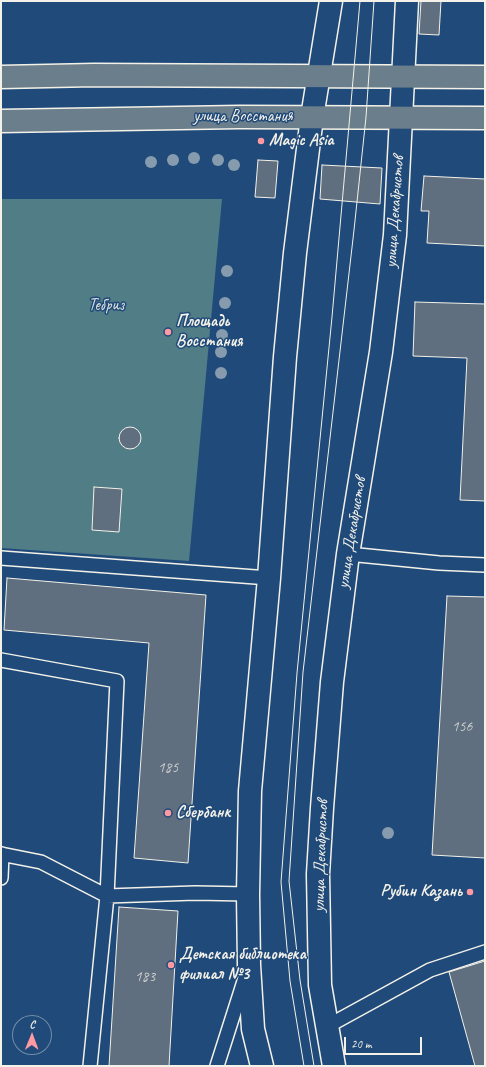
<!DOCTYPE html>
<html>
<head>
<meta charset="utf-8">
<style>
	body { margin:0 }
	#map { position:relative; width:486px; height:1067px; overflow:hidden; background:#1f4a7a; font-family:Caveat,sans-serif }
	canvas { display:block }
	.frame { position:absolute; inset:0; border:2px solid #f4f1e8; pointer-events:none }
	.north { position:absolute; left:12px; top:1015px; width:40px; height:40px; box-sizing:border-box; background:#1f4a7a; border:1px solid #748da6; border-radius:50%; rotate:1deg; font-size:11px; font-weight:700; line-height:16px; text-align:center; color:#f4f1e8 }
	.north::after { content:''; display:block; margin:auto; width:14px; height:18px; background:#ff9aa2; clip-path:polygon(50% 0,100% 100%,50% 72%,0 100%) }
	.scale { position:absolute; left:344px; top:1037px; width:78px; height:18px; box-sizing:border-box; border:2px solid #f4f1e8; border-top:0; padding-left:5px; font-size:12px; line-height:14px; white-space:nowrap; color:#f4f1e8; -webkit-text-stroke:3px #1f4a7a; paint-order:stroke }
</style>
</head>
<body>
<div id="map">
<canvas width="486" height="1067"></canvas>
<div class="frame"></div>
<div class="north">С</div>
<div class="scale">20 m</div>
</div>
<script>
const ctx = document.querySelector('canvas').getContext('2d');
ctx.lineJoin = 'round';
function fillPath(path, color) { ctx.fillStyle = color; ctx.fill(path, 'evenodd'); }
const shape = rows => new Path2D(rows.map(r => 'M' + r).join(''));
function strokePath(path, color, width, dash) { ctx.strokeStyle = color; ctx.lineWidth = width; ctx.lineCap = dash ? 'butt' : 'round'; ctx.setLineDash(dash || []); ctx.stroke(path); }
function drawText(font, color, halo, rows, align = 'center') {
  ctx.font = font + ' Caveat,sans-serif'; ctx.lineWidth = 3; ctx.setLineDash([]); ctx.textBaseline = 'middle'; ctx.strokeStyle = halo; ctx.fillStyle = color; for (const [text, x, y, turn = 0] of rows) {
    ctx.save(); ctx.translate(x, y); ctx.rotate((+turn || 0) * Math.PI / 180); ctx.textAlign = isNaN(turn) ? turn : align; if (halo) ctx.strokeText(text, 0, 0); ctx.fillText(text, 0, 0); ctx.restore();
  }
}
fillPath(shape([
	[1,199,222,199,189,561,1,548]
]), '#507d86');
const building = shape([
	[421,1,441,1,439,35,419,34,421,1],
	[258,160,278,161,275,198,255,197,258,160],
	[322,165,382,168,380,204,320,199,322,165],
	[424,176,485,179,485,246,427,243,429,211,421,211,424,176],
	[415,302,485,304,485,501,460,500,467,358,413,356,415,302],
	'119 438a11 11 0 1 1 22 0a11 11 0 1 1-22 0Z',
	[94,487,122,489,119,532,92,530,94,487],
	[7,578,206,595,188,863,134,858,149,643,4,630,7,578],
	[447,596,485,597,485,858,432,855,447,596],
	[119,907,178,911,169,1066,109,1066,119,907],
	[485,961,485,1066,475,1066,449,972,485,961]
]);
fillPath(building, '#5f6f7f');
strokePath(building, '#f4f1e8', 1);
const service = shape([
	[348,554,439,563,485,565],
	[1,558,269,578],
	[1,660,117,681,107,896,90,1066],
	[1,854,41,862,107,896,195,893,248,894],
	[1,878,2,854],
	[326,1027,430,970,485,952],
	[217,1066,245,978]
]);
const secondary = shape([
	[262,1066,253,1029,249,965,248,894,250,791,269,578,285,357,295,253,312,117,331,1],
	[334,1066,320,985,318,874,322,808,332,682,348,554,381,352,395,235,407,1]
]);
const primary = shape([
	[1,77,94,75,485,77],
	[1,121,239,117,485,118]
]);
strokePath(service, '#f4f1e8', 16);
strokePath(secondary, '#f4f1e8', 25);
strokePath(primary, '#f4f1e8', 25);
strokePath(service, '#1f4a7a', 13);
strokePath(secondary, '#1f4a7a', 22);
strokePath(primary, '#6b7e8b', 22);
strokePath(shape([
	[304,1066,290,981,281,882,297,673,332,317,360,1],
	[314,1066,300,980,289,881,303,672,354,230,366,117,374,1]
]), '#f4f1e8', 1);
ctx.fillStyle = '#869cae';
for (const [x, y] of [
	[194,158],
	[173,160],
	[218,160],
	[151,162],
	[234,165],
	[227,271],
	[225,303],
	[222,335],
	[221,352],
	[221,373],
	[388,833]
]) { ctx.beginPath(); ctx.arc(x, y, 6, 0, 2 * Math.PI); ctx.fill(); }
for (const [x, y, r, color] of [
	[261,141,4,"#ff9aa2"],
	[168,332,4,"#ff9aa2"],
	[168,813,4,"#ff9aa2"],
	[470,892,4,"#ff9aa2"],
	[171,965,4,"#ff9aa2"]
]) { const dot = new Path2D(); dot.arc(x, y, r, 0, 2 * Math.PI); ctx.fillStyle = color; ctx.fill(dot); strokePath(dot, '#1f4a7a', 1.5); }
drawText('15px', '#cfd0ce', null, [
	["156",462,727],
	["185",168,768],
	["183",145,977]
]);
drawText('17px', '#f4f1e8', '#1f4a7a', [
	["улица Восстания",243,117],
	["улица Декабристов",395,212,-86],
	["улица Декабристов",352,533,-81],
	["улица Декабристов",321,856,-88]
]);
drawText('bold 17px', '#f4f1e8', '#1f4a7a', [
	["Magic Asia",269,141],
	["Площадь",176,322],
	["Восстания",176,342],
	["Сбербанк",176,813],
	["Рубин Казань",462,892,"right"],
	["Детская библиотека",179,955],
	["филиал №3",179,975]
], 'left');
drawText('17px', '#dbe0d9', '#1f4a7a', [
	["Тебриз",106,306]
]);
</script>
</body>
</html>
